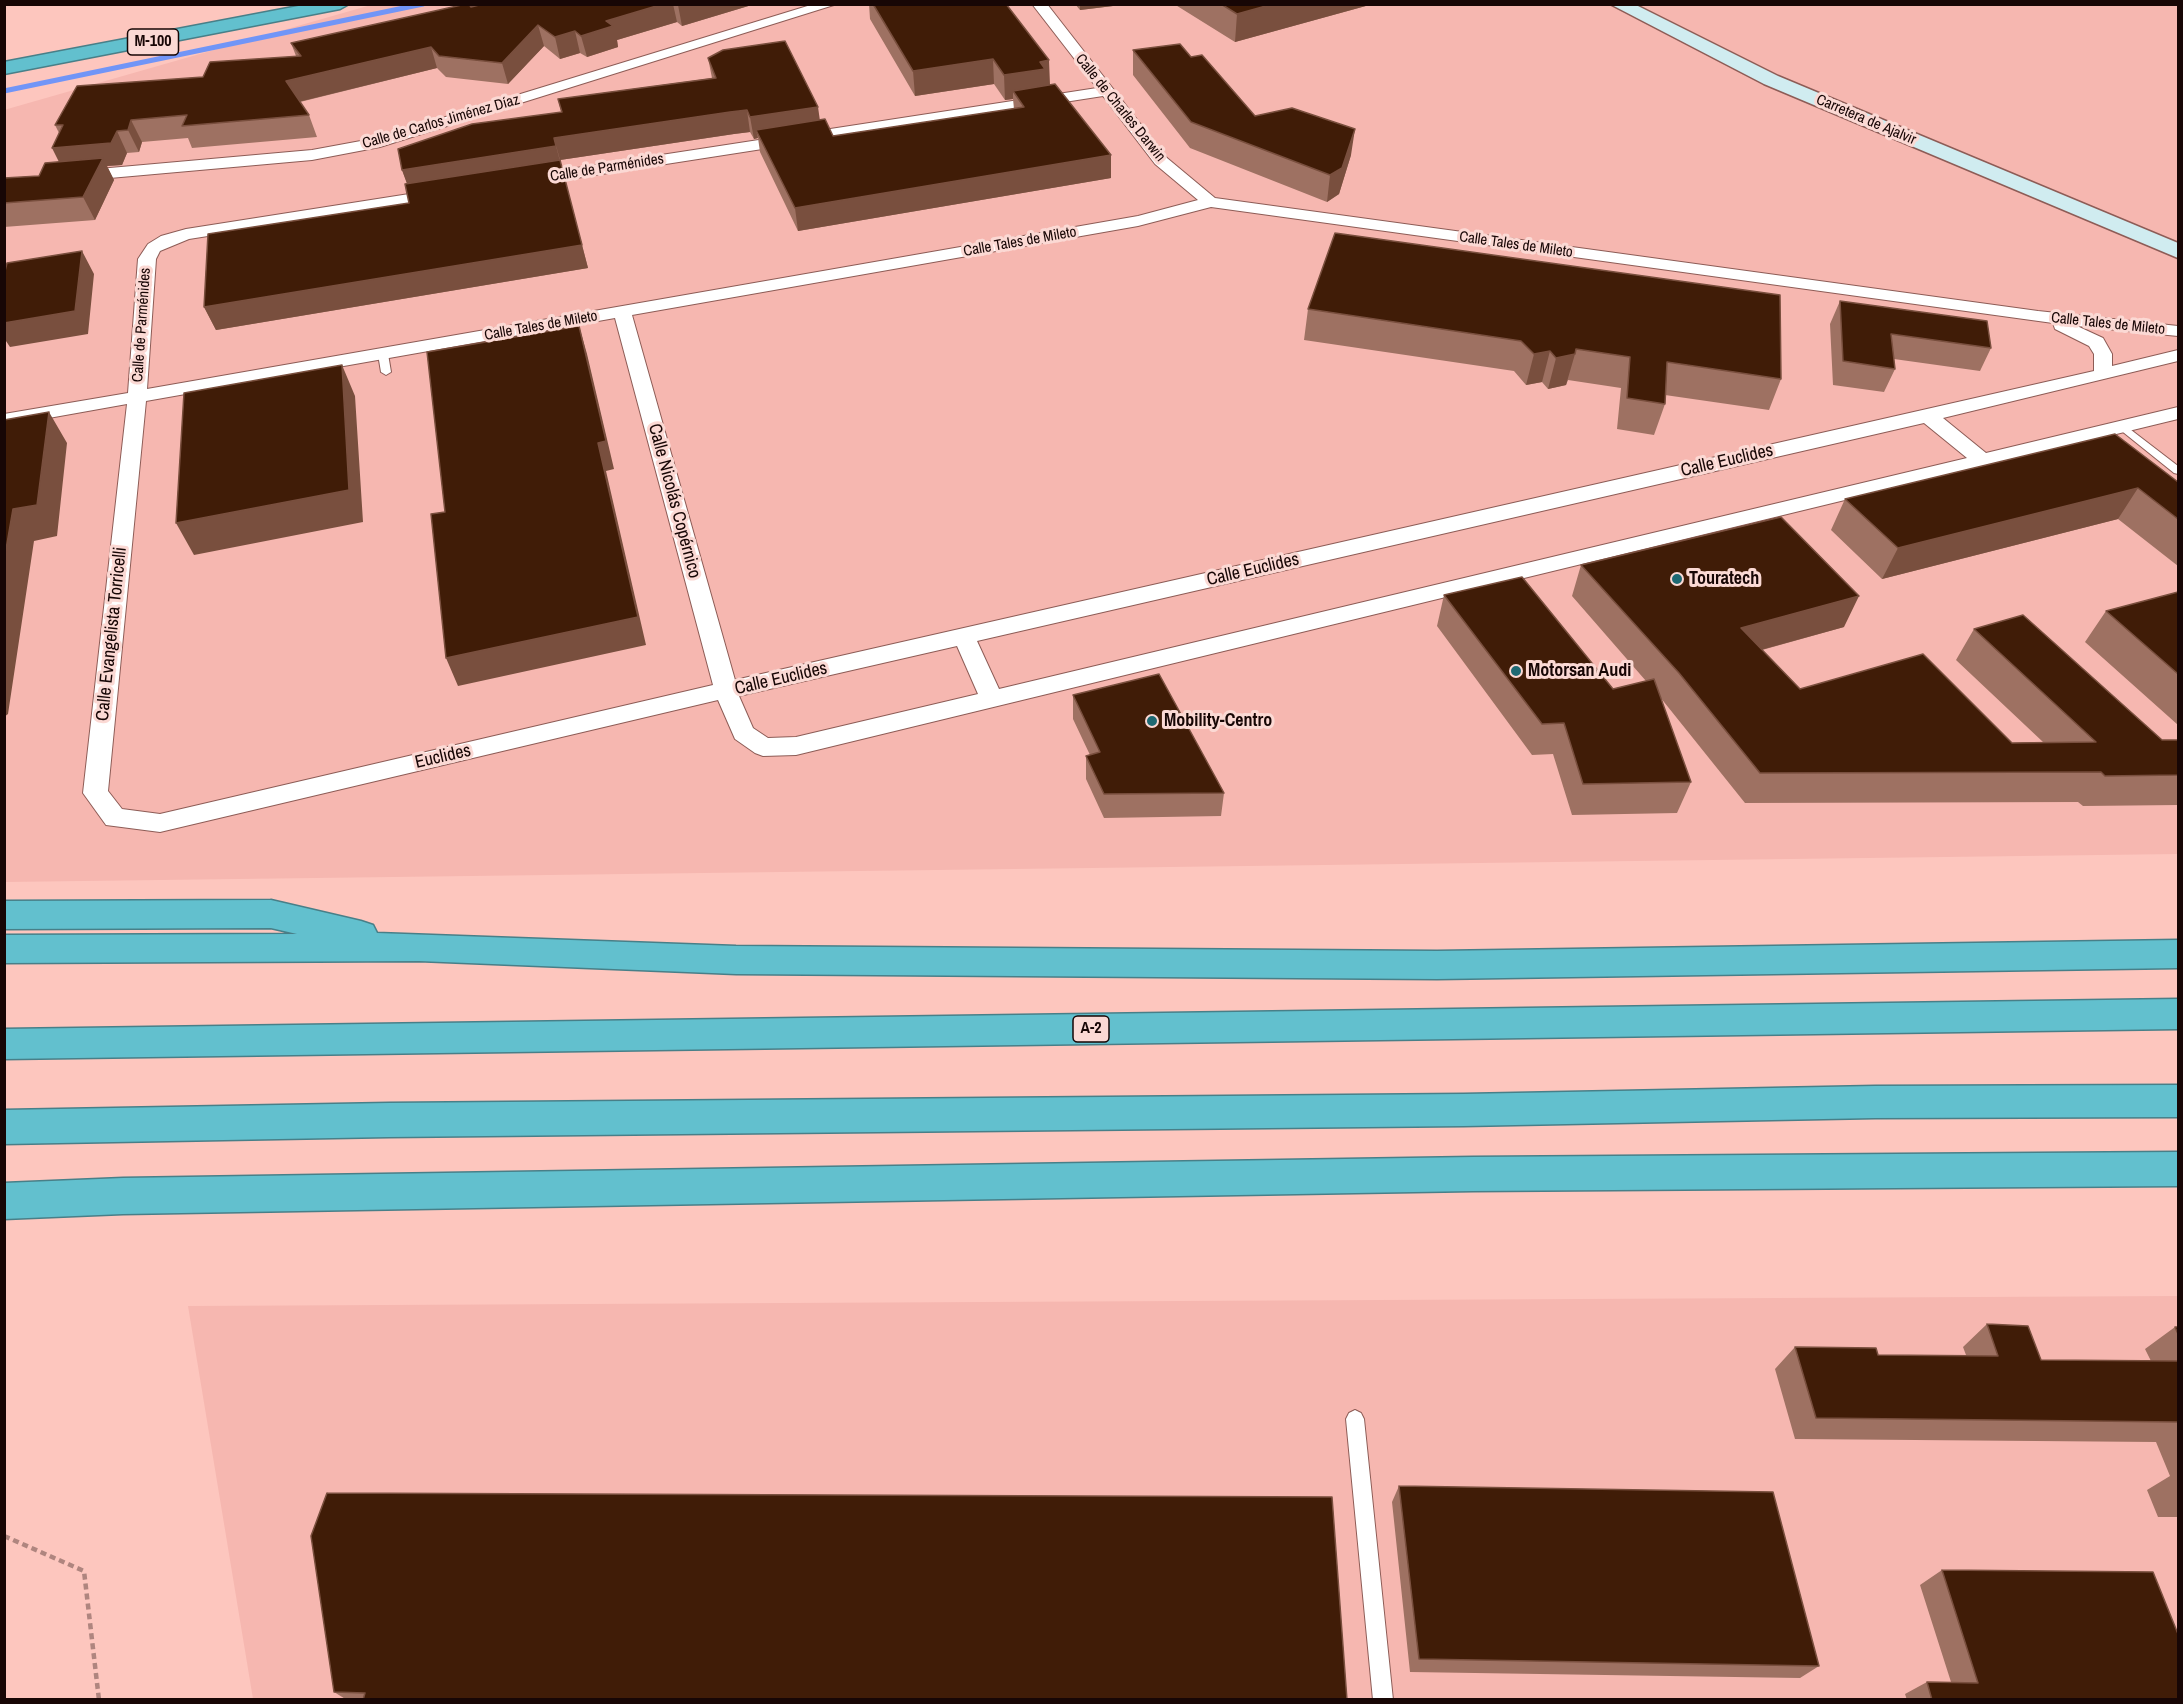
<!DOCTYPE html>
<html>
<head>
<meta charset="utf-8">
<style>
	body { margin:0 }
	#map { position:relative; width:2183px; height:1704px; overflow:hidden; background:#fdc6be; font-family:"Archivo Narrow",sans-serif }
	canvas { display:block }
	.frame { position:absolute; inset:0; border:6px solid #170605; pointer-events:none }
</style>
</head>
<body>
<div id="map">
<canvas width="2183" height="1704"></canvas>
<div class="frame"></div>
</div>
<script>
const ctx = document.querySelector('canvas').getContext('2d');
ctx.lineJoin = 'round';
function fillPath(path, color) { ctx.fillStyle = color; ctx.fill(path, 'evenodd'); }
const shape = rows => new Path2D(rows.map(r => 'M' + r).join(''));
function strokePath(path, color, width, dash) { ctx.strokeStyle = color; ctx.lineWidth = width; ctx.lineCap = dash ? 'butt' : 'round'; ctx.setLineDash(dash || []); ctx.stroke(path); }
function drawText(font, color, halo, rows, align = 'center') {
  ctx.font = font + ' "Archivo Narrow",sans-serif'; ctx.lineWidth = 6; ctx.setLineDash([]); ctx.textBaseline = 'middle'; ctx.strokeStyle = halo; ctx.fillStyle = color; for (const [text, x, y, turn = 0] of rows) {
    ctx.save(); ctx.translate(x, y); ctx.rotate((+turn || 0) * Math.PI / 180); ctx.textAlign = isNaN(turn) ? turn : align; if (halo) ctx.strokeText(text, 0, 0); ctx.fillText(text, 0, 0); ctx.restore();
  }
}
fillPath(shape([
	[371,5,2178,5,2178,854,5,882,4,110],
	[2178,1296,2178,1699,253,1699,188,1306]
]), '#f6b7b0');
strokePath(shape([
	[4,91,423,4]
]), '#7195f7', 5);
const lane = shape([
	[383,351,388,354,391,372,386,375,381,372,378,354,383,351],
	[2122,423,2178,466,2178,474,2174,473,2118,428,2118,424,2122,423],
	[1355,1410,1361,1413,1364,1419,1393,1700,1373,1700,1346,1419,1349,1413,1355,1410]
]);
const street = shape([
	[814,4,837,4,380,147,312,160,76,181,68,176,76,171,312,150,377,138,814,4],
	[1032,4,1047,4,1167,158,1215,198,2038,311,2178,326,2178,336,2077,326,2103,338,2112,354,2112,366,2178,350,2178,361,1943,418,1986,453,2178,407,2178,419,796,755,763,756,755,753,735,739,718,700,160,832,106,825,83,793,127,404,4,426,4,414,128,393,138,259,148,244,161,236,186,229,441,189,449,194,441,199,189,239,160,251,156,259,147,389,1138,216,1198,200,1155,164,1103,96,531,185,523,180,531,175,1097,88,1032,4],
	[1211,207,2053,323,2055,329,2089,346,2094,354,2094,371,735,680,632,315,1138,226,1211,207],
	[615,318,713,685,160,814,122,809,108,791,146,401,615,318],
	[1924,423,1967,458,999,689,977,641,1924,423],
	[957,646,978,694,796,737,768,738,753,728,739,696,957,646]
]);
const secondary = shape([
	[1610,4,1634,4,1778,76,2178,243,2178,258,1764,84,1610,4]
]);
const highway = shape([
	[309,4,349,4,340,9,4,74,4,62,309,4],
	[271,900,361,921,373,925,377,933,736,946,1437,951,2178,940,2178,968,1437,979,736,974,419,961,4,963,4,935,297,934,271,928,4,929,4,901,271,900],
	[2178,999,2178,1029,4,1059,4,1029,2178,999],
	[2178,1085,2178,1117,1875,1118,1464,1126,389,1137,4,1144,4,1110,389,1103,1464,1094,1875,1086,2178,1085],
	[2178,1152,2178,1186,1473,1191,123,1214,4,1219,4,1183,123,1178,1473,1157,2178,1152]
]);
strokePath(lane, '#8d5c56', 2);
strokePath(street, '#8d5c56', 2);
strokePath(secondary, '#8d5c56', 3);
strokePath(highway, '#487f88', 3);
strokePath(shape([
	[4,1536,84,1571,99,1700]
]), '#af857f', 4.5, [6, 4]);
fillPath(lane, '#fff');
fillPath(street, '#fff');
fillPath(secondary, '#d0ecf0');
fillPath(highway, '#62c0ce');
fillPath(shape([
	[483,4,755,4,682,26,677,22,617,40,618,47,587,57,580,53,560,59,544,46,508,84,446,77,437,68,300,102,309,115,317,137,192,148,188,138,142,142,139,152,127,153,122,165,107,166,114,180,95,220,4,227,4,178,39,176,59,162,59,133,55,125,203,77,296,56,291,43],
	[869,4,1006,4,1050,85,1111,178,798,231,760,152,758,138,754,139,750,132,734,134,560,160,588,268,216,330,204,307,409,203,407,183,402,170,561,112,558,99,712,78,708,58,820,120,833,136,1014,109,1013,99,1005,100,994,84,915,96,870,19],
	[1075,4,1113,4,1113,6,1080,10],
	[1174,4,1373,4,1235,42],
	[1133,50,1191,57,1255,116,1351,155,1339,194,1327,202,1190,148,1133,75],
	[1840,301,1991,348,1980,371,1894,359,1895,369,1884,392,1833,385,1830,324],
	[1308,309,1781,379,1769,410,1665,395,1665,404,1654,435,1617,429,1621,388,1568,380,1566,385,1548,389,1542,382,1526,385,1514,371,1304,340],
	[2178,482,2178,566,2118,519,1882,579,1831,530,1845,499],
	[1581,565,1844,627,1762,650,1800,689,2012,743,2043,742,1956,660,1974,629,2162,740,2178,740,2178,805,2083,806,2078,802,1745,803,1660,697,1691,782,1677,813,1572,815,1553,754,1532,755,1437,626,1444,595,1613,689,1646,681,1572,596],
	[2178,592,2178,725,2085,642,2106,611],
	[1073,695,1224,793,1221,816,1104,818,1086,779,1086,756,1090,755,1073,719],
	[1987,1324,2041,1360,2151,1361,2145,1349,2175,1327,2178,1327,2178,1517,2158,1517,2147,1490,2170,1476,2156,1442,1795,1439,1775,1369,1795,1347,1878,1355,1966,1355,1963,1347],
	[1399,1486,1819,1666,1800,1678,1410,1672,1392,1502],
	[1942,1570,2178,1700,1907,1700,1905,1694,1927,1682,1951,1682,1920,1585],
	[334,1692,1347,1700,347,1700]
]), '#9e7162');
fillPath(shape([
	[663,4,673,4,677,22,617,40,618,47,587,57,581,36,606,21],
	[681,4,755,4,682,26,678,5],
	[1080,4,1113,4,1113,6,1080,10],
	[1273,4,1373,4,1235,42,1237,14],
	[538,25,544,46,508,84,502,63],
	[575,31,580,53,560,59,555,37],
	[431,47,437,68,294,103,286,81],
	[993,59,994,84,915,96,913,71],
	[1049,60,1050,85,1013,91,1013,99,1005,100,1004,75,1040,62],
	[818,107,821,128,756,130,758,138,754,139,750,117],
	[747,110,750,132,734,134,560,160,554,138,730,112],
	[131,120,142,142,139,152,128,130],
	[1355,129,1351,155,1339,194,1327,202,1330,175],
	[117,131,127,153,122,165,107,166,114,180,95,220,83,197,63,170,52,148],
	[556,146,588,268,216,330,204,307,582,245,410,192,402,170],
	[1111,155,1111,178,798,231,795,208],
	[82,251,94,274,88,334,10,347,4,338,4,323],
	[579,326,587,354,614,469,606,471,646,645,458,686,446,658],
	[1550,351,1542,382,1526,385,1534,354],
	[1575,354,1566,385,1548,389,1556,358],
	[342,365,355,396,363,522,194,555,176,523],
	[49,412,67,443,57,536,34,541,8,714,4,717,4,561,13,509],
	[2138,488,2118,519,1882,579,1898,548],
	[1859,596,1844,627,1728,659,1741,628]
]), '#794f3e');
const building = shape([
	[466,4,469,4,471,7,483,4,663,4,606,21,613,26,581,36,575,31,555,37,538,25,502,63,439,56,431,47,286,81,309,115,182,126,187,115,131,120,128,130,117,131,111,143,52,148,63,125,55,125,77,86,203,77,210,62,301,56,291,43,466,4],
	[873,4,1006,4,1049,60,1040,62,1045,69,1004,75,993,59,913,71,873,4],
	[1221,4,1273,4,1237,14,1221,4],
	[785,41,818,107,750,117,747,110,730,112,554,138,556,146,402,170,398,149,472,124,562,112,558,99,716,78,708,58,723,50,785,41],
	[1180,44,1191,57,1202,55,1255,116,1292,108,1355,129,1342,168,1330,175,1191,122,1133,50,1180,44],
	[1055,84,1111,155,795,208,756,130,825,119,833,136,1024,107,1013,91,1055,84],
	[103,158,83,197,4,203,4,178,39,176,45,163,103,158],
	[560,160,582,245,204,307,208,234,409,203,405,184,560,160],
	[1335,233,1780,295,1781,379,1667,362,1665,404,1627,398,1630,357,1576,349,1575,354,1556,358,1550,351,1534,354,1521,341,1308,309,1335,233],
	[82,251,75,311,4,323,4,275,7,263,82,251],
	[1840,301,1987,321,1991,348,1891,334,1895,369,1843,361,1840,301],
	[579,326,606,441,598,443,638,617,446,658,431,514,445,512,427,352,579,326],
	[342,365,349,490,176,523,184,393,342,365],
	[49,412,37,505,13,509,4,561,4,420,49,412],
	[2115,434,2178,482,2178,519,2138,488,1898,548,1845,499,2115,434],
	[1781,517,1859,596,1741,628,1800,689,1923,654,2012,743,2096,742,1974,629,2023,615,2162,740,2178,740,2178,775,2105,776,2101,772,1760,773,1679,673,1581,565,1781,517],
	[1522,577,1613,689,1654,679,1691,782,1583,784,1564,723,1542,724,1444,595,1522,577],
	[2178,592,2178,674,2106,611,2178,592],
	[1159,674,1224,793,1104,794,1086,756,1100,752,1073,695,1159,674],
	[1987,1324,2028,1326,2041,1360,2178,1361,2178,1422,1816,1418,1795,1347,1876,1348,1878,1355,1998,1356,1987,1324],
	[2175,1327,2178,1327,2178,1334,2175,1327],
	[1399,1486,1773,1492,1819,1666,1419,1659,1399,1486],
	[327,1493,1332,1497,1347,1700,363,1700,365,1693,334,1692,311,1536,327,1493],
	[1942,1570,2153,1572,2178,1634,2178,1700,1932,1700,1927,1682,1978,1683,1942,1570]
]);
fillPath(building, '#401c07');
strokePath(building, '#794f3e', 1.5);
for (const [x, y, r, color] of [
	[1677,579,6,"#1e6973"],
	[1516,671,6,"#1e6973"],
	[1152,721,6,"#1e6973"]
]) { const dot = new Path2D(); dot.arc(x, y, r, 0, 2 * Math.PI); ctx.fillStyle = color; ctx.fill(dot); strokePath(dot, '#fbd9d4', 2); }
drawText('15px', '#170605', '#fbd9d4', [
	["Calle de Charles Darwin",1120,108,51],
	["Carretera de Ajalvir",1866,120,23],
	["Calle de Carlos Jiménez Díaz",441,122,-16],
	["Calle de Parménides",607,168,-9],
	["Calle Tales de Mileto",1020,242,-10],
	["Calle Tales de Mileto",1516,245,8],
	["Calle Tales de Mileto",2108,324,6],
	["Calle de Parménides",142,325,-86],
	["Calle Tales de Mileto",541,326,-10]
]);
for (const [x, y, w] of [
	[153,42,51],
	[1091,1029,36]
]) { const box = new Path2D(); box.roundRect(x - w / 2, y - 13, w, 26, 4.5); ctx.fillStyle = '#fbd9d4'; ctx.fill(box); strokePath(box, '#170605', 1.5); }
drawText('bold 16px', '#170605', null, [
	["M-100",153,42],
	["A-2",1091,1029]
]);
drawText('18px', '#170605', '#fbd9d4', [
	["Calle Euclides",1727,461,-13],
	["Calle Nicolás Copérnico",674,501,75],
	["Calle Euclides",1253,570,-13],
	["Calle Evangelista Torricelli",112,634,-84],
	["Calle Euclides",781,679,-13],
	["Euclides",443,757,-13]
]);
drawText('bold 18px', '#170605', '#fbd9d4', [
	["Touratech",1689,579],
	["Motorsan Audi",1528,671],
	["Mobility-Centro",1164,721]
], 'left');
</script>
</body>
</html>
